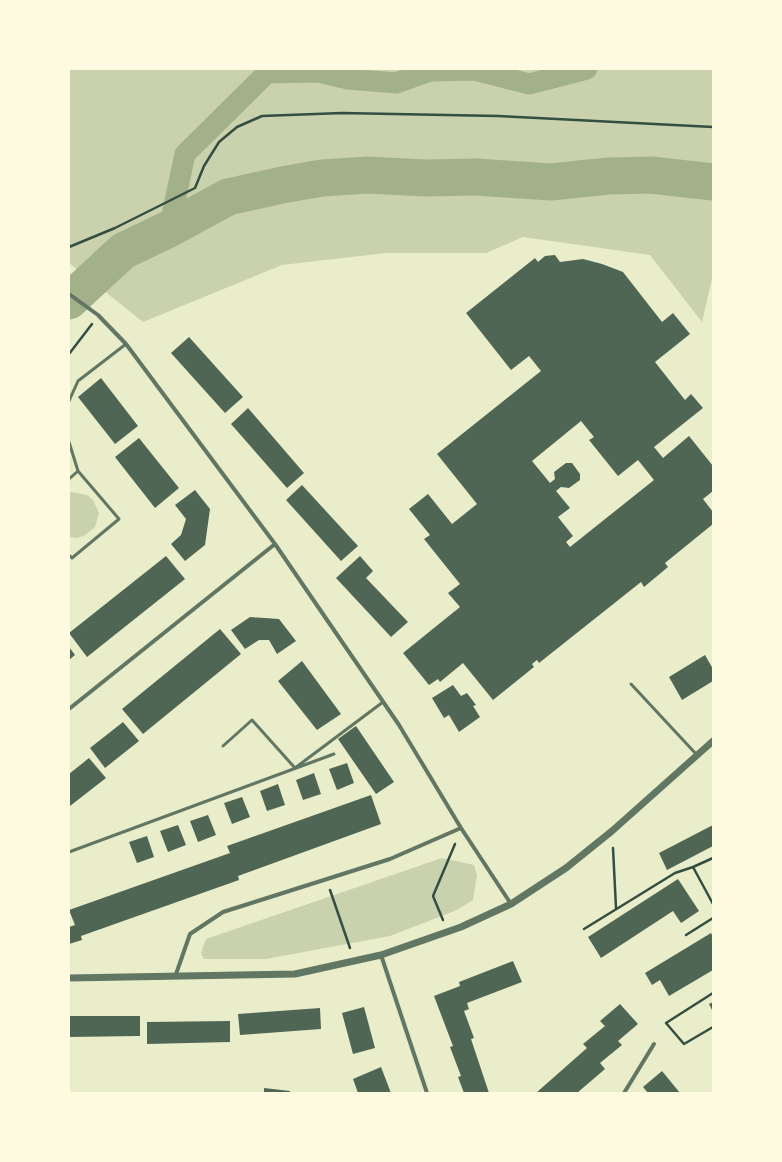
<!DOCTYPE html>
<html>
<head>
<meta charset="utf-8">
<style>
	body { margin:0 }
	#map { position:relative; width:782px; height:1162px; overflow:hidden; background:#e9edc9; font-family:Manrope,sans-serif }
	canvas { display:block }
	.frame { position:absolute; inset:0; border:70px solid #fefae0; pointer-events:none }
</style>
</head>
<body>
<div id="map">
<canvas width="782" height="1162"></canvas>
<div class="frame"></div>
</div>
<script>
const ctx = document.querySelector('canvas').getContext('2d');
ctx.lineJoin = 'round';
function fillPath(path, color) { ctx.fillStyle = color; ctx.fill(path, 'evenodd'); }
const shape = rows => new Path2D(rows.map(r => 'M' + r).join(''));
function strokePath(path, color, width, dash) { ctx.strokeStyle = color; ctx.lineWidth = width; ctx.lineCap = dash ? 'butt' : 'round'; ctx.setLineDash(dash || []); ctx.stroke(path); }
fillPath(shape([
	[69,69,713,69,713,274,702,322,650,255,523,237,486,253,386,253,282,265,143,322,69,263],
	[72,492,87,495,93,500,99,513,95,527,84,536,76,538,69,537,69,493],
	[442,858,474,865,477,875,473,900,457,910,390,936,266,959,204,959,201,953,206,939]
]), '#cad2ad');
strokePath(shape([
	[169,229,185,154,267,73,318,72,348,79,396,83,430,71,475,70,529,84,587,69]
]), '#a3b18a', 21);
strokePath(shape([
	[69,301,123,251,169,229,228,197,282,185,322,178,368,175,426,178,475,177,551,182,609,176,651,175,713,182]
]), '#a3b18a', 37);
fillPath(shape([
	[555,255,560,262,583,259,602,264,623,272,662,322,673,313,690,334,655,362,685,400,691,394,703,408,654,447,663,458,689,436,713,466,713,491,703,499,713,512,713,524,665,563,668,567,644,587,641,582,539,663,537,660,532,664,534,667,493,700,463,663,440,682,438,679,429,685,403,653,460,607,448,593,460,584,424,539,430,535,409,509,428,494,452,524,477,504,437,454,541,371,529,356,511,370,466,313,535,258,538,262,545,256],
	[581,421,594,437,589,440,618,476,638,460,654,480,570,547,566,542,573,536,558,517,570,508,556,491,561,487,569,488,580,480,580,474,572,463,566,463,554,472,555,479,550,483,532,461],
	[189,337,243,397,225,413,171,353],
	[101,378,138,426,115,444,78,397],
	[248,408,304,473,287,488,231,424],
	[139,438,179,488,155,508,115,457],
	[302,485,358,546,341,561,286,500],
	[195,490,210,509,205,545,185,561,171,544,181,535,186,519,175,505],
	[166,556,185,579,87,657,69,633],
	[360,556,373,571,366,578,408,622,391,637,336,578],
	[250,617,279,619,296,641,277,654,269,640,259,640,245,649,231,630],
	[220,629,241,654,143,734,122,709],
	[69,647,75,655,69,660],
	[705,655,713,669,713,681,682,700,669,677],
	[302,661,341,714,317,730,278,681],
	[453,685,461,696,467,693,476,705,473,706,480,717,459,732,449,715,444,718,432,698],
	[123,722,139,741,105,768,90,748],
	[356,726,394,782,376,794,338,739],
	[89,758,106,778,70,806,69,774],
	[347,763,354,783,337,790,329,769],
	[314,773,321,794,303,800,296,780],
	[278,784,285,805,267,811,260,791],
	[371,795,381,824,238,876,239,880,81,936,82,940,69,944,69,927,75,925,69,910,230,853,227,846],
	[242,797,250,817,232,824,224,803],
	[208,815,216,835,198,842,190,821],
	[178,825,186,845,168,852,160,831],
	[713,825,713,846,667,870,659,853],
	[147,836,154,857,137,863,129,842],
	[678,879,699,911,681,923,673,911,601,958,588,937],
	[711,933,713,937,713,970,669,996,660,980,652,985,645,973],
	[513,961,522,982,467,1003,469,1009,464,1011,474,1038,471,1039,489,1093,464,1093,458,1077,461,1076,450,1047,453,1046,434,996,460,986,459,982],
	[713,1002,713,1012,709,1004],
	[620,1004,638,1024,618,1041,622,1045,600,1063,605,1069,577,1093,536,1093,587,1048,583,1044,605,1026,600,1021],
	[364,1007,375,1048,353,1054,342,1013],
	[320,1008,321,1029,240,1035,238,1014],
	[69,1016,140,1016,140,1036,69,1037],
	[230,1021,230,1042,147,1044,147,1022],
	[381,1067,391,1093,358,1093,353,1079],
	[662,1071,680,1093,648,1093,643,1087],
	[264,1088,290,1091,289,1093,264,1093]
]), '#4f6655');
strokePath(shape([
	[69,247,115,228,195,188,204,166,219,142,237,127,262,116,342,113,498,116,713,127],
	[69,354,92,324],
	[613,848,616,908],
	[693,867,713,858],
	[330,890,350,948],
	[443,920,433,896,455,844],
	[584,929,675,873,693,867,713,904],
	[686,935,713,918],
	[713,993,666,1023,684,1044,713,1027]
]), '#344e41', 2.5);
strokePath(shape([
	[69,401,78,381,126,344],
	[69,442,78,471,119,519,72,558,69,555],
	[69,479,78,471],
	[631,684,697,755],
	[223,746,252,720,295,768,383,702],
	[69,852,334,754]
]), '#617663', 3);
strokePath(shape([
	[69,294,98,315,126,344,275,544,399,725,461,828,511,904],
	[69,709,275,544],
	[381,955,427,1093],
	[175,977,190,934,223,912,390,859,461,828],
	[624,1093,654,1044]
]), '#617663', 4);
strokePath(shape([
	[69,978,295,974,381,955,461,927,511,904,566,868,612,831,713,741]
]), '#617663', 7);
</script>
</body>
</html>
